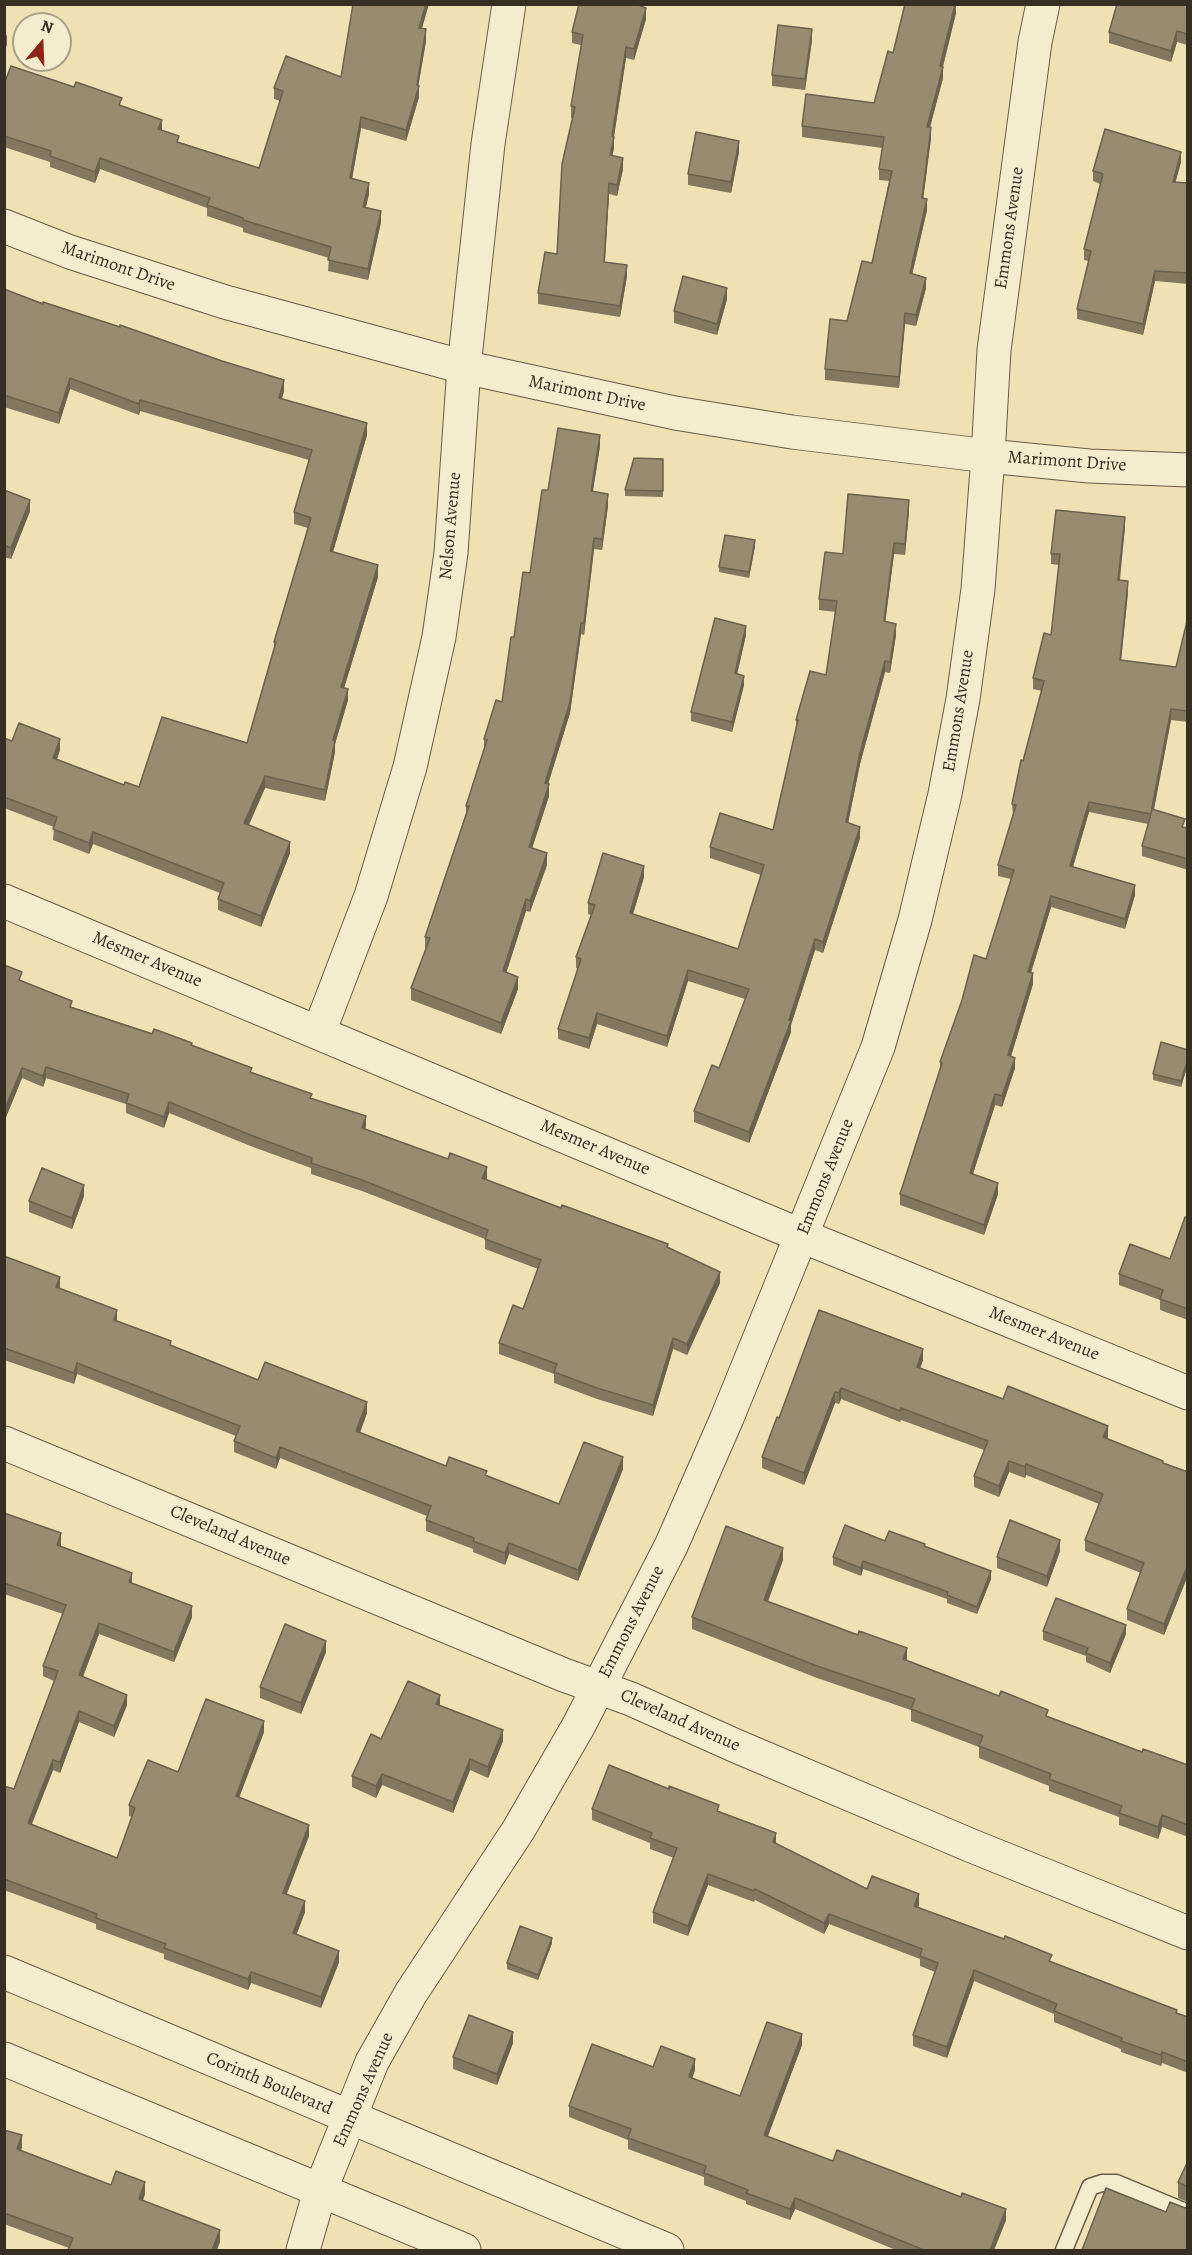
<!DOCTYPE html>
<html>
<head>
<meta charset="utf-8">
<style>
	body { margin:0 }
	#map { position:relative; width:1192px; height:2255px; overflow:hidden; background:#f0e1b4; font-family:Alegreya,serif }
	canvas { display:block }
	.frame { position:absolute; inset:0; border:6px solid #392e24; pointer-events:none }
	.north { position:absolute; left:12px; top:12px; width:60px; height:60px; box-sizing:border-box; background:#f5ecce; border:2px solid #aaa08a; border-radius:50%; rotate:19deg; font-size:16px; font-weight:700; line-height:24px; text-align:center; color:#392e24 }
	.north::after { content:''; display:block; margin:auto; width:21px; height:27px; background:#8f2418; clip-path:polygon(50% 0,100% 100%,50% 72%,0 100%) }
</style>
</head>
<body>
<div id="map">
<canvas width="1192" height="2255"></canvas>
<div class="frame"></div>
<div class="north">N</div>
</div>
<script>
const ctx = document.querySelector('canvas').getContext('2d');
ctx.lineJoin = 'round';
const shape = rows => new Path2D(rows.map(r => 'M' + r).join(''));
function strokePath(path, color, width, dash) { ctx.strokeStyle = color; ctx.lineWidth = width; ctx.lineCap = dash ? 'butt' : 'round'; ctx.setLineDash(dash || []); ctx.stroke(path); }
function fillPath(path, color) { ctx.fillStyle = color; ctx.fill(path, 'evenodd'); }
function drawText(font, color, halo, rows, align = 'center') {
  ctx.font = font + ' Alegreya,serif'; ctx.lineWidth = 4.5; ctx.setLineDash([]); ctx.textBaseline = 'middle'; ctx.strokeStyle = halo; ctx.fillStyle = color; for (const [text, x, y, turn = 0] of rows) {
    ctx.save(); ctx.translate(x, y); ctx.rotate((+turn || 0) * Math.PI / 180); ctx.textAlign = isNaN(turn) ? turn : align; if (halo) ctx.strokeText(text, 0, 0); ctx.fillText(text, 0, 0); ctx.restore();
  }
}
const service = shape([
	[1064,2250,1090,2187,1102,2183,1116,2183,1188,2213]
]);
const minor = shape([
	[4,226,70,252,225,302,464,367,675,413,792,432,988,456,1089,466,1188,470],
	[4,901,802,1236,1188,1393],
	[319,1032,371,896,410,767,439,637,451,553,464,367,488,144,509,4],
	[4,1443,564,1675,631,1699,736,1746,972,1846,1188,1933],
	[4,1972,667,2250],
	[4,2059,464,2250],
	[303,2250,320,2191,372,2062,411,1993,519,1829,579,1725,671,1546,727,1418,878,1047,915,920,945,794,963,699,978,589,988,456,994,350,1035,42,1043,4]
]);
strokePath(service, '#675b48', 19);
strokePath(minor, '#675b48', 35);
strokePath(service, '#f5ecce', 16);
strokePath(minor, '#f5ecce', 33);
fillPath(shape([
	[579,4,638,4,646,19,634,60,626,58,614,137,614,148,612,156,623,169,617,196,609,194,605,262,627,276,620,317,538,304,538,293,557,254,573,118,571,118,571,106,581,45,572,43,572,32],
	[956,4,956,13,943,67,943,78,930,127,931,138,923,198,927,210,912,274,926,288,916,326,905,324,899,388,825,380,825,369,872,263,889,181,879,180,879,169,882,148,802,137,802,126,874,103,893,53],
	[1188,4,1187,45,1177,42,1171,62,1109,43,1109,32],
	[422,29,426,41,418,86,419,97,406,141,361,128,352,179,369,194,366,207,381,222,368,280,328,271,329,258,243,232,243,228,207,216,207,208,100,169,95,183,50,167,50,162,4,147,4,84,74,87,122,106,162,130,179,142,259,168,280,101,274,99,274,88,341,77],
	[812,40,805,90,772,86,772,75],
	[739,152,731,193,688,185,688,174],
	[1181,162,1175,182,1188,183,1188,284,1155,281,1143,335,1077,319,1077,309,1089,261,1084,260,1084,249,1100,184,1093,181,1093,171],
	[4,289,284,391,282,399,367,435,333,552,378,577,344,688,348,700,335,744,335,752,325,801,265,788,249,825,290,853,261,927,218,910,218,899,220,893,93,844,89,854,53,840,54,827,4,808,4,738,12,741,60,750,57,759,124,785,139,787,247,743,274,648,274,642,308,528,294,524,294,512,309,460,140,411,139,415,70,389,59,424,4,407],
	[727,299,717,335,674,323,674,311],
	[600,446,593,491,608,506,602,550,594,549,584,635,581,634,570,713,548,784,549,796,532,848,547,865,530,912,526,911,506,973,518,989,501,1034,411,1000,411,988,426,948,425,948,425,937,466,813,466,806,484,750,484,739,502,702,514,637,530,573,548,490],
	[663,459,663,497,625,496,625,490],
	[4,490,30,511,11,559,4,557],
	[909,511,905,555,894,554,885,622,896,635,890,673,885,672,860,764,848,823,860,838,823,953,815,950,791,1025,791,1032,749,1143,694,1122,694,1111,719,1068,745,999,688,981,667,1047,597,1024,589,1049,558,1039,558,1029,578,969,576,968,576,957,591,915,588,914,588,903,644,877,633,914,738,949,761,875,710,858,710,847,773,830,796,727,796,720,826,675,835,612,819,610,819,599,843,554],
	[1125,527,1120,580,1128,592,1121,660,1176,667,1188,617,1188,722,1171,720,1154,810,1185,828,1188,828,1188,870,1142,856,1142,846,1148,824,1089,812,1073,867,1135,895,1125,929,1051,907,1031,973,1033,984,1011,1056,1015,1068,1002,1107,995,1105,973,1174,998,1194,984,1235,900,1205,900,1194,940,1069,940,1062,986,959,1011,879,998,876,998,865,1013,815,1012,804,1023,761,1042,691,1033,689,1033,678,1051,635,1059,565,1051,564,1051,554],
	[755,546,749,578,719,572,719,567],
	[746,635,737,674,744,685,732,732,691,721,691,712],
	[4,965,22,981,72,1007,192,1046,312,1099,366,1126,365,1129,487,1178,486,1180,668,1247,720,1283,687,1355,673,1349,653,1416,597,1399,554,1383,554,1374,499,1354,499,1343,523,1309,538,1269,485,1249,485,1239,362,1191,311,1174,311,1168,253,1147,169,1113,164,1128,126,1113,126,1104,46,1078,43,1087,22,1078,4,1122],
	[1188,1050,1188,1064,1181,1087,1153,1080,1153,1074],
	[84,1196,72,1229,29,1212,29,1201],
	[1188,1217,1188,1320,1160,1310,1160,1300,1119,1285,1119,1274,1170,1259],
	[4,1256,117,1321,171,1346,258,1380,367,1413,360,1433,446,1466,487,1476,559,1504,623,1469,578,1581,509,1554,505,1565,473,1552,473,1549,426,1531,426,1520,427,1516,280,1458,276,1469,234,1452,234,1441,236,1436,77,1374,74,1384,4,1360],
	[819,1310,923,1360,920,1368,1108,1437,1107,1439,1163,1463,1188,1472,1188,1575,1164,1635,1127,1620,1127,1609,1141,1573,1085,1551,1085,1540,1099,1504,1026,1475,1025,1478,1009,1472,999,1497,974,1487,974,1476,984,1450,901,1420,900,1422,841,1399,839,1404,835,1403,804,1485,762,1468,762,1457,779,1418],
	[4,1513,61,1544,61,1547,132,1583,192,1617,174,1662,99,1634,83,1677,127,1705,114,1737,79,1722,60,1773,53,1770,32,1824,117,1858,132,1817,129,1816,129,1805,178,1772,264,1732,239,1797,309,1836,286,1894,305,1912,296,1935,339,1962,321,2008,251,1983,248,1990,164,1959,164,1954,96,1929,96,1924,4,1890,4,1786,14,1789,54,1681,43,1676,43,1666,63,1614,4,1594],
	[885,1541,925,1547,991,1579,977,1614,947,1603,947,1599,863,1569,861,1576,833,1565,833,1557],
	[1060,1551,1047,1587,997,1568,997,1557],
	[783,1560,768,1601,906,1661,1048,1717,1142,1752,1188,1765,1188,1837,1162,1827,1158,1839,1119,1825,1119,1817,1049,1791,1049,1786,979,1758,979,1747,911,1721,911,1710,817,1678,692,1629,692,1617],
	[1043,1631,1126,1634,1110,1673,1086,1662,1086,1656,1043,1640],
	[326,1652,301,1714,260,1698,260,1687],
	[440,1705,503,1741,488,1778,470,1770,453,1813,382,1785,376,1798,352,1787,352,1776,381,1739],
	[592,1809,719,1811,776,1844,867,1889,919,1905,917,1908,1188,2017,1188,2073,1162,2063,1161,2066,1121,2052,1121,2049,1054,2022,1054,2014,974,1981,947,2058,913,2046,913,2035,935,1972,920,1966,920,1959,829,1924,824,1934,755,1900,754,1902,708,1885,688,1936,653,1923,653,1912,674,1858,650,1849,650,1843,592,1820],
	[552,1943,538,1980,507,1969,507,1963],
	[513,2043,497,2085,453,2069,453,2057],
	[802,2045,767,2137,833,2161,1006,2220,994,2250,896,2250,795,2209,790,2220,746,2204,746,2201,704,2185,704,2177,628,2149,628,2140,569,2117,569,2106,653,2067,695,2070,692,2078,740,2096],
	[4,2130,22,2147,21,2151,111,2185,145,2194,143,2200,220,2242,69,2248,4,2224],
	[1188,2161,1188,2202,1178,2198,1178,2182]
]), '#83785f');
fillPath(shape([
	[426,4,429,4,419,39,419,28],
	[955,4,956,13,940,77,940,66],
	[646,8,646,19,634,60,634,49],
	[426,29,426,41,418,88,419,86,419,97,406,141,406,130,417,85],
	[812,29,812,40,805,90,805,79],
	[1177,31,1177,42,1171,62,1171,51],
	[7,34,7,45,4,51,4,41],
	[626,47,626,58,613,142,614,137,614,148,610,167,610,155,612,136],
	[943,67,943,78,927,138,927,127],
	[361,117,361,128,350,190,350,178],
	[162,120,162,131,158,129],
	[931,127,931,138,922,209,922,198],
	[739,141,739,152,731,193,731,182],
	[1181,152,1181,162,1173,192,1173,182],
	[100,158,100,169,95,183,95,172],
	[623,158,623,169,617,196,617,185],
	[369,183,369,194,363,218,363,207],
	[609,183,609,194,604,273,604,262],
	[927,199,927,210,910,284,910,273],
	[381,211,381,222,368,280,368,269],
	[627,265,627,276,620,317,620,306],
	[1155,271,1155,281,1143,335,1143,324],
	[926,278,926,288,916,326,916,315],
	[727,288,727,299,717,335,717,324],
	[905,313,905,324,899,388,899,377],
	[70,378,70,389,59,424,59,413],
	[284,380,284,391,279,409,279,398],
	[140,400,140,411,139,415,139,404],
	[367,423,367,435,330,562,330,551],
	[600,435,600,446,591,502,591,491],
	[608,494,608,506,602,550,602,539],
	[30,500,30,511,11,559,11,548],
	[909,500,909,511,905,555,905,544],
	[1125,517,1125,527,1118,591,1118,580],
	[594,538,594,549,584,635,584,623],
	[755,540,755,546,749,578,749,572],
	[894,543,894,554,884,632,884,621],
	[378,565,378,577,341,698,341,687],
	[1128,581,1128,592,1120,671,1120,660],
	[581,623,581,634,570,713,545,794,545,783],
	[896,624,896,635,890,673,890,662],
	[746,626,746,635,735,683,735,673],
	[885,661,885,672,860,764,846,833,846,822,860,753],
	[744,676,744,685,732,732,732,722],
	[348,689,348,700,335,744,335,752,325,801,325,790,333,740],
	[1171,709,1171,720,1151,823,1151,813],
	[60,739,60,750,53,769,53,758],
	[265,776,265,788,244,835,244,823],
	[549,784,549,796,529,858,529,847],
	[1089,802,1089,812,1070,877,1070,866],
	[860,827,860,838,823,953,823,942],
	[93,832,93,844,89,854,89,843],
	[290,842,290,853,261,927,261,916],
	[547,853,547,865,530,912,530,901],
	[644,866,644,877,630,924,630,913],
	[1135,885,1135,895,1125,929,1125,919],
	[1051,896,1051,907,1028,982,1028,972],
	[526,899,526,911,503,983,503,971],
	[815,939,815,950,791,1025,791,1032,749,1143,749,1132,789,1020],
	[688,970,688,981,667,1047,667,1036],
	[1033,973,1033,984,1008,1066,1008,1055],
	[518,977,518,989,501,1034,501,1023],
	[597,1013,597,1024,589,1049,589,1038],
	[1015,1058,1015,1068,1002,1107,1002,1096],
	[1188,1059,1188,1064,1181,1087,1181,1081],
	[46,1067,46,1078,43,1087,43,1076],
	[22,1068,22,1078,4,1122,4,1111],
	[995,1094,995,1105,970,1183,970,1173],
	[169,1102,169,1113,164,1128,164,1117],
	[366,1116,366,1126,362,1139,362,1128],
	[487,1167,487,1178,482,1189,482,1178],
	[998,1183,998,1194,984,1235,984,1225],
	[84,1185,84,1196,72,1229,72,1218],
	[720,1272,720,1283,687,1355,687,1344],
	[60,1277,60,1289,56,1287],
	[117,1310,117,1321,114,1320],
	[673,1338,673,1349,653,1416,653,1405],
	[923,1349,923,1360,917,1378,917,1367],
	[77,1363,77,1374,74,1384,74,1373],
	[841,1388,841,1399,839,1404,839,1393],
	[835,1392,835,1403,804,1485,804,1473],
	[367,1402,367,1413,356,1443,356,1431],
	[1108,1426,1108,1437,1103,1449,1103,1437],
	[280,1447,280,1458,276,1469,276,1458],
	[623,1457,623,1469,578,1581,578,1570],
	[1009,1461,1009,1472,999,1497,999,1486],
	[1026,1464,1026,1475,1025,1478,1025,1467],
	[61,1533,61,1544,57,1556,57,1545],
	[1060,1540,1060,1551,1047,1587,1047,1576],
	[509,1543,509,1554,505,1565,505,1553],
	[783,1548,783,1560,764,1612,764,1600],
	[863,1561,863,1569,861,1576,861,1568],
	[1188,1564,1188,1575,1164,1635,1164,1624],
	[991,1571,991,1579,977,1614,977,1607],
	[132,1573,132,1584,129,1582],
	[192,1606,192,1617,174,1662,174,1652],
	[99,1623,99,1634,79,1686,79,1675],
	[1126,1625,1126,1634,1110,1673,1110,1663],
	[326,1641,326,1652,301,1714,301,1703],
	[907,1648,907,1660,903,1672,903,1659],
	[127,1695,127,1705,114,1737,114,1726],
	[440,1695,440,1706,436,1704],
	[79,1711,79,1722,60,1773,60,1762],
	[264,1721,264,1732,236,1806,236,1796],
	[503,1730,503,1741,488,1778,488,1767],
	[470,1759,470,1770,453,1813,453,1802],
	[53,1760,53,1770,28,1833,28,1823],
	[382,1774,382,1785,376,1798,376,1786],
	[1162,1815,1162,1827,1158,1839,1158,1827],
	[309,1825,309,1836,283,1904,283,1893],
	[776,1833,776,1844,773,1842],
	[708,1874,708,1885,688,1936,688,1926],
	[919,1894,919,1905,914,1917,914,1906],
	[305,1901,305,1912,293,1944,293,1933],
	[829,1914,829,1924,824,1934,824,1923],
	[552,1938,552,1943,538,1980,538,1975],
	[339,1951,339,1962,321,2008,321,1997],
	[974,1970,974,1981,947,2058,947,2047],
	[251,1972,251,1983,248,1990,248,1979],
	[513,2032,513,2043,497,2085,497,2074],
	[802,2034,802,2045,764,2147,764,2135],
	[1162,2052,1162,2063,1161,2066,1161,2055],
	[695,2059,695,2070,689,2088,689,2077],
	[22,2135,22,2147,17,2161,17,2149],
	[145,2182,145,2194,139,2211,139,2199],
	[795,2198,795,2209,790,2220,790,2209],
	[1006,2209,1006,2220,994,2250,990,2250],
	[220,2230,220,2242,217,2250,212,2250]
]), '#6a614e');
const building = shape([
	[353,4,426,4,419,28,426,29,417,85,419,86,406,130,361,117,350,178,369,183,363,207,381,211,368,269,328,260,331,247,243,220,243,218,207,205,210,198,100,158,95,172,50,156,51,151,4,136,4,84,11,66,74,87,76,82,122,98,119,105,162,120,158,129,179,136,177,142,259,168,283,91,274,88,286,56,341,77,353,4],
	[579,4,636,4,646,8,634,49,626,47,612,136,614,137,610,155,623,158,617,185,609,183,604,262,627,265,620,306,538,293,545,252,557,254,562,164,575,107,571,106,583,35,572,32,579,4],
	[905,4,955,4,940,66,943,67,927,127,931,127,922,198,927,199,910,273,926,278,916,315,905,313,899,377,825,369,830,319,847,321,862,261,872,263,892,171,879,169,884,137,802,126,806,94,874,103,888,51,893,53,905,4],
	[1117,4,1188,4,1187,34,1177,31,1171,51,1109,32,1117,4],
	[778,25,812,29,805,79,772,75,778,25],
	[1105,129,1181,152,1173,182,1188,183,1188,273,1155,271,1143,324,1077,309,1091,251,1084,249,1103,174,1093,171,1105,129],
	[696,132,739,141,731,182,688,174,696,132],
	[683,276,727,288,717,324,674,311,683,276],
	[4,289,43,304,43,302,120,327,120,325,222,361,284,380,279,398,367,423,330,551,378,565,341,687,348,689,333,740,335,741,325,790,265,776,244,823,290,842,261,916,218,899,224,883,93,832,89,843,53,829,57,817,4,797,4,738,12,741,19,723,60,739,53,758,124,785,125,782,139,787,162,717,247,743,276,642,274,642,311,518,294,512,312,450,140,400,139,404,70,378,59,413,4,395,4,289],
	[558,428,600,435,591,491,608,494,602,539,594,538,584,623,581,623,570,702,545,783,549,784,529,847,547,853,530,901,526,899,503,971,518,977,501,1023,411,988,430,938,425,937,469,806,466,806,487,740,484,739,496,700,502,702,511,637,514,637,523,572,530,573,542,490,548,490,558,428],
	[634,458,663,459,663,491,625,490,634,458],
	[4,490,30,500,11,548,4,545,4,490],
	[848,494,909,500,905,544,894,543,884,621,896,624,890,662,885,661,860,753,846,822,860,827,823,942,815,939,789,1020,791,1021,749,1132,694,1111,712,1065,719,1068,749,989,688,970,667,1036,597,1013,589,1038,558,1029,581,959,576,957,595,905,588,903,603,853,644,866,630,913,738,949,764,865,710,847,720,813,773,830,798,720,796,720,810,671,826,675,837,601,819,599,825,552,843,554,848,494],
	[1056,510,1125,517,1118,580,1128,581,1120,660,1176,667,1188,617,1188,711,1171,709,1151,813,1152,809,1185,819,1182,827,1188,828,1188,859,1142,846,1151,814,1089,802,1070,866,1135,885,1125,919,1051,896,1028,972,1033,973,1008,1055,1015,1058,1002,1096,995,1094,970,1173,998,1183,984,1225,900,1194,942,1063,940,1062,962,1000,974,955,986,959,1014,870,998,865,1016,805,1012,804,1021,760,1023,761,1044,681,1033,678,1044,633,1051,635,1060,554,1051,554,1056,510],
	[725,535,755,540,749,572,719,567,725,535],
	[715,618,746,626,735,673,744,676,732,722,691,712,715,618],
	[4,965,22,972,19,980,72,1001,70,1007,152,1034,154,1029,192,1043,191,1045,252,1068,250,1072,312,1094,310,1098,366,1116,362,1128,448,1159,450,1153,487,1167,482,1178,561,1208,562,1205,668,1244,667,1247,720,1272,687,1344,673,1338,653,1405,597,1388,554,1372,557,1364,499,1343,513,1305,523,1309,541,1260,485,1239,488,1230,362,1180,311,1163,312,1158,253,1136,169,1102,164,1117,126,1103,129,1094,46,1067,43,1076,22,1068,4,1111,4,965],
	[1161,1042,1188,1050,1188,1059,1181,1081,1153,1074,1161,1042],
	[42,1168,84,1185,72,1218,29,1201,42,1168],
	[1185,1217,1188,1217,1188,1309,1160,1299,1163,1290,1119,1274,1130,1244,1170,1259,1185,1217],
	[4,1256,60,1277,56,1287,117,1310,114,1320,171,1341,170,1345,258,1380,265,1362,367,1402,356,1431,446,1466,449,1457,487,1471,485,1475,559,1504,584,1442,623,1457,578,1570,509,1543,505,1553,473,1541,474,1538,426,1520,431,1506,280,1447,276,1458,234,1441,240,1426,77,1363,74,1373,4,1348,4,1256],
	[819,1310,923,1349,917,1367,1003,1399,1008,1386,1108,1426,1103,1437,1163,1461,1163,1463,1188,1472,1188,1564,1164,1624,1127,1609,1144,1563,1085,1540,1103,1494,1026,1464,1025,1467,1009,1461,999,1486,974,1476,988,1441,901,1408,900,1411,841,1388,839,1393,835,1392,804,1473,762,1457,777,1417,779,1418,819,1310],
	[4,1513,61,1533,57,1545,132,1573,129,1582,192,1606,174,1652,99,1623,79,1675,127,1695,114,1726,79,1711,60,1762,53,1760,28,1823,117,1858,135,1808,129,1805,148,1760,178,1772,206,1699,264,1721,236,1796,309,1825,283,1893,305,1901,293,1933,339,1951,321,1997,251,1972,248,1979,164,1948,166,1944,96,1918,97,1914,4,1879,4,1786,14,1789,58,1671,43,1666,66,1605,4,1583,4,1513],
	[1010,1520,1060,1540,1047,1576,997,1557,1010,1520],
	[845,1525,885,1541,889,1531,925,1544,924,1546,991,1571,977,1607,947,1595,948,1592,863,1561,861,1568,833,1557,845,1525],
	[726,1526,783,1548,764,1600,858,1635,859,1631,907,1648,903,1659,999,1696,1001,1691,1048,1710,1046,1716,1142,1752,1143,1749,1188,1765,1188,1825,1162,1815,1158,1827,1119,1813,1122,1806,1049,1779,1051,1774,979,1746,983,1736,911,1709,915,1699,817,1666,692,1617,726,1526],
	[1056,1598,1126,1625,1110,1663,1086,1653,1088,1648,1043,1631,1056,1598],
	[285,1624,326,1641,301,1703,260,1687,285,1624],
	[408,1681,440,1695,436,1704,503,1730,488,1767,470,1759,453,1802,382,1774,376,1786,352,1776,371,1734,381,1739,408,1681],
	[609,1765,669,1789,669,1786,719,1805,717,1811,776,1833,773,1842,867,1889,872,1876,919,1894,914,1906,1004,1939,1005,1936,1052,1955,1049,1961,1177,2010,1176,2013,1188,2017,1188,2062,1162,2052,1161,2055,1121,2041,1122,2038,1054,2011,1057,2004,974,1970,947,2047,913,2035,938,1963,920,1956,922,1949,829,1914,824,1923,755,1889,754,1891,708,1874,688,1926,653,1912,677,1848,650,1838,652,1833,592,1809,609,1765],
	[520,1926,552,1938,538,1975,507,1963,520,1926],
	[469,2015,513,2032,497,2074,453,2057,469,2015],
	[767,2022,802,2034,764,2135,833,2161,837,2150,961,2197,962,2193,1006,2209,990,2250,924,2250,795,2198,790,2209,746,2193,748,2190,704,2173,706,2166,628,2138,631,2129,569,2106,592,2044,653,2067,661,2046,695,2059,689,2077,740,2096,767,2022],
	[4,2130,22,2135,17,2149,111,2185,116,2171,145,2182,139,2199,220,2230,212,2250,68,2250,73,2238,4,2213,4,2130],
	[1188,2161,1188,2187,1178,2182,1188,2161],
	[1106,2188,1166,2212,1170,2202,1185,2208,1188,2207,1188,2250,1082,2250,1106,2188]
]);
fillPath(building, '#988b6f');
strokePath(building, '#6a614e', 1.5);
drawText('18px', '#392e24', '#f5ecce', [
	["Emmons Avenue",1010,228,-82],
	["Marimont Drive",118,267,19],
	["Marimont Drive",587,394,12],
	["Marimont Drive",1067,462,4],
	["Nelson Avenue",451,526,-85],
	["Emmons Avenue",959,711,-81],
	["Mesmer Avenue",147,960,23],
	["Mesmer Avenue",595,1148,23],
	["Emmons Avenue",826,1177,-68],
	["Mesmer Avenue",1044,1334,22],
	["Cleveland Avenue",230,1536,23],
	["Emmons Avenue",632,1622,-63],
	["Cleveland Avenue",680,1721,24],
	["Corinth Boulevard",269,2084,23],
	["Emmons Avenue",364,2090,-66]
]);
</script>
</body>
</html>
